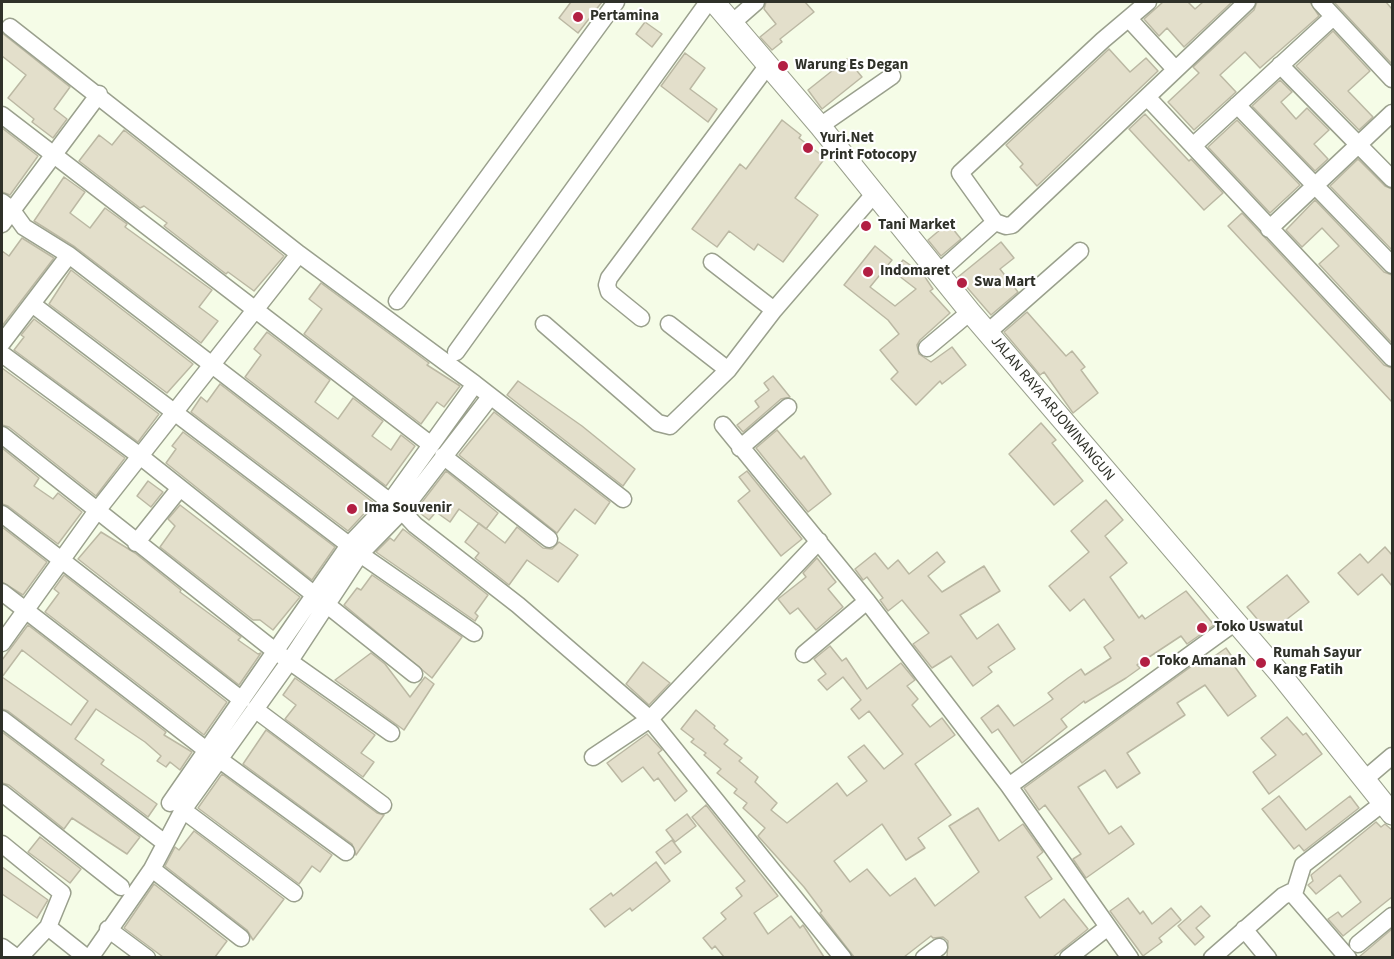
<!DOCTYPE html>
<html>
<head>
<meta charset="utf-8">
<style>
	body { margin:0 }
	#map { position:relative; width:1394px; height:959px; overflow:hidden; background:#f5fce7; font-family:"Source Sans 3",sans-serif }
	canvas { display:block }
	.frame { position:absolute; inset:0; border:3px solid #2f3129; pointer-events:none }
</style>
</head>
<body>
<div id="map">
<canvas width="1394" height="959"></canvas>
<div class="frame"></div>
</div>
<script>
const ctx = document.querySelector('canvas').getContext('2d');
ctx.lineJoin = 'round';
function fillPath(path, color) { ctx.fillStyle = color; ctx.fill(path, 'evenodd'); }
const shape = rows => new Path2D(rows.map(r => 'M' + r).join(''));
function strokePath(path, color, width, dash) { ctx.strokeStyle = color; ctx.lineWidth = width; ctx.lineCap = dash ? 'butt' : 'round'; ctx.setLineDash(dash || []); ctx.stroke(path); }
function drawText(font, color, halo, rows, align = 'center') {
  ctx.font = font + ' "Source Sans 3",sans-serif'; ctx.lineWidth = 4.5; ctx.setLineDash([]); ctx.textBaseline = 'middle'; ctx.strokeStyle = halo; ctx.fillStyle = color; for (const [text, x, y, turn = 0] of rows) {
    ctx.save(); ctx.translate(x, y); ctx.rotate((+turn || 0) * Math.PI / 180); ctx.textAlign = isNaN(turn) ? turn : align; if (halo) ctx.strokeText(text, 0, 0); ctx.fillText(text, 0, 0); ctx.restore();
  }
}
const building = shape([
	[571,2,602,2,578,33,559,18,571,2],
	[766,2,805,2,814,12,780,39,782,42,772,50,760,37,776,24,764,9,766,2],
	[1163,2,1188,2,1195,9,1203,2,1232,2,1184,47,1167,28,1159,36,1144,19,1163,2],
	[1257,2,1310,2,1319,16,1260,68,1245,52,1220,75,1236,92,1194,130,1168,102,1199,73,1193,67,1254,10,1257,2],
	[1334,2,1386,2,1392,9,1392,64,1334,2],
	[645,22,662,34,652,47,636,34,645,22],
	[1333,31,1370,71,1348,91,1373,117,1359,130,1296,66,1333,31],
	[2,33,70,87,54,109,67,119,53,138,32,122,34,119,8,98,26,75,2,56,2,33],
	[1109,49,1130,72,1146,58,1158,71,1037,186,1020,167,1023,164,1006,145,1109,49],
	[685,53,705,68,690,89,717,109,708,122,661,86,685,53],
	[847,59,862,77,822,109,808,90,847,59],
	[1280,80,1292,92,1281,102,1296,119,1307,108,1329,130,1314,144,1328,159,1315,171,1252,106,1280,80],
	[1145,114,1189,161,1191,159,1223,193,1204,210,1129,129,1145,114],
	[782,120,801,135,799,138,825,158,795,198,818,215,783,262,758,244,754,250,729,231,717,247,692,229,740,164,746,169,782,120],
	[1237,120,1300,185,1270,213,1208,147,1237,120],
	[2,128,38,156,10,195,2,192,2,128],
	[124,130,284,256,254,291,228,272,226,274,164,226,167,223,144,206,140,208,79,161,99,135,112,145,124,130],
	[1358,159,1385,186,1392,189,1392,250,1330,186,1358,159],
	[64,177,85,192,70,213,90,228,105,208,127,224,125,227,212,290,199,307,218,321,201,343,75,247,34,221,64,177],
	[1315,200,1384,272,1392,275,1392,343,1319,264,1339,246,1322,228,1302,247,1286,230,1315,200],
	[1242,213,1384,365,1392,368,1392,402,1228,226,1242,213],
	[948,223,961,239,941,256,928,240,948,223],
	[22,238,54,258,2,326,2,251,9,256,22,238],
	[1001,242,1014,258,1000,269,1018,292,991,315,958,277,1001,242],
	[875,246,892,260,870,287,895,306,916,289,894,272,903,260,923,274,933,289,930,291,950,313,920,340,917,345,919,354,931,362,952,347,966,365,942,384,940,381,916,405,891,379,898,372,880,350,899,334,888,320,844,285,875,246],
	[71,270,193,364,167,393,49,304,71,270],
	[321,283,429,363,427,365,460,386,444,407,437,402,421,424,304,334,322,309,309,299,321,283],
	[1027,312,1066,356,1072,351,1085,367,1081,370,1098,393,1073,413,1044,372,1040,375,1004,332,1027,312],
	[34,319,159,414,138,442,14,350,24,337,21,335,34,319],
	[267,332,330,380,315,402,338,419,353,398,383,421,372,436,391,450,401,435,415,446,386,486,245,377,261,355,254,349,267,332],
	[2,368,125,458,96,496,9,427,2,425,2,368],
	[773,376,790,397,781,399,743,432,737,425,759,407,755,401,769,390,764,383,773,376],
	[518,381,582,426,635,469,623,486,507,395,518,381],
	[220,384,374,503,348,531,191,412,201,397,207,402,220,384],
	[494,412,610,502,595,524,575,509,557,533,459,455,494,412],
	[1041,423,1056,440,1052,443,1083,481,1054,505,1009,454,1041,423],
	[777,430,801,459,804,456,831,494,808,512,756,448,777,430],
	[183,432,335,547,312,580,166,463,176,449,172,446,183,432],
	[2,448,39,478,34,486,53,499,58,493,82,512,58,544,8,506,2,504,2,448],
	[446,471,498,513,486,529,459,509,450,522,436,512,429,520,416,510,446,471],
	[747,471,802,539,781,556,738,501,750,491,739,477,747,471],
	[148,481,163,492,151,507,137,496,148,481],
	[1106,500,1123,520,1105,536,1127,563,1110,577,1139,618,1142,615,1145,619,1186,591,1214,625,1187,644,1181,636,1137,665,1140,668,1126,678,1085,703,1084,701,1061,719,1067,727,1022,763,998,729,992,733,981,718,998,705,1014,726,1053,699,1048,693,1068,678,1081,669,1085,675,1111,658,1104,647,1114,640,1084,599,1070,611,1049,586,1089,552,1071,531,1106,500],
	[180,505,300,597,273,630,260,620,253,620,160,547,175,526,168,519,180,505],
	[479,523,505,543,517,527,543,548,552,549,559,542,578,555,558,582,527,560,509,585,475,558,479,553,465,542,479,523],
	[2,527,47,562,23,595,2,582,2,527],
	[403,529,488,595,475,613,478,616,475,621,376,552,390,538,394,541,403,529],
	[101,532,135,553,181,590,180,592,241,637,238,640,258,654,261,653,239,685,78,559,101,532],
	[1385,547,1392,555,1392,586,1382,574,1358,595,1338,573,1360,554,1368,563,1385,547],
	[937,552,945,562,928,576,942,592,984,566,1000,591,960,615,977,639,998,624,1015,649,988,667,992,672,973,686,951,656,932,668,913,644,929,633,902,600,888,611,880,600,883,598,867,577,863,580,855,569,875,553,888,569,898,560,909,574,937,552],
	[817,558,836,582,828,589,843,607,816,630,798,608,790,614,778,599,806,577,803,573,817,558],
	[64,575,227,702,204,735,45,612,59,593,54,589,64,575],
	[372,575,462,637,432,678,344,605,357,588,361,590,372,575],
	[1287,575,1309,602,1269,633,1247,607,1287,575],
	[28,625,166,732,164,735,192,752,180,770,170,762,166,767,157,761,161,756,145,742,96,709,75,739,104,760,101,764,157,804,148,817,8,711,2,709,2,660,28,625],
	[22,650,88,701,71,725,2,677,22,650],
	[830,646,842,661,846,658,867,689,901,663,915,680,907,686,918,699,912,705,930,727,942,718,955,735,915,764,951,815,918,838,925,848,906,860,882,824,834,861,850,882,867,869,890,896,915,878,935,906,979,872,949,826,978,808,999,841,1023,824,1043,852,1037,857,1052,879,1025,897,1040,918,1064,899,1088,929,1053,957,947,957,948,941,943,937,933,938,931,936,904,957,854,957,820,913,822,911,804,887,758,836,765,828,743,808,747,803,734,793,737,789,717,773,721,769,704,755,706,753,691,742,694,739,681,729,696,710,715,726,714,728,728,740,724,744,742,758,739,761,758,777,755,782,777,803,771,810,787,823,837,783,847,796,867,781,848,757,864,745,884,769,903,754,869,711,859,719,851,709,861,700,843,677,827,690,818,680,826,674,814,659,830,646],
	[1226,648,1235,661,1232,663,1256,696,1228,716,1205,685,1177,703,1185,715,1127,753,1140,773,1117,788,1105,770,1078,787,1109,834,1121,826,1134,844,1086,878,1073,859,1081,854,1045,805,1039,810,1024,788,1196,663,1199,667,1226,648],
	[371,653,385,664,410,697,425,677,434,684,404,730,335,680,371,653],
	[643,662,670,683,649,705,626,684,643,662],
	[295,678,375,735,361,753,374,762,363,777,285,719,296,705,283,695,295,678],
	[1287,717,1303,735,1306,733,1322,754,1269,794,1253,772,1276,755,1261,738,1287,717],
	[266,730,377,813,384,815,356,855,352,844,243,764,266,730],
	[2,732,140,837,127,854,72,818,64,829,9,785,2,783,2,732],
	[647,734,662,750,658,753,687,791,675,801,658,778,654,781,643,767,622,782,607,763,647,734],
	[222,774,332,855,320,872,312,866,299,884,198,808,222,774],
	[1279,796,1306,830,1350,796,1359,808,1304,851,1299,845,1294,849,1262,809,1279,796],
	[706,805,778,896,754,913,768,934,791,916,800,928,803,925,824,957,724,957,715,946,712,949,703,938,726,919,721,913,742,896,736,888,745,881,692,817,706,805],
	[687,814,696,826,675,842,666,830,687,814],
	[1376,822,1381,827,1385,824,1392,830,1392,897,1343,936,1328,919,1338,912,1342,917,1361,902,1340,875,1316,894,1308,885,1313,881,1311,875,1376,822],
	[194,831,284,899,253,940,247,930,165,866,175,847,179,850,194,831],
	[40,837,81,869,70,883,28,852,40,837],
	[672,840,681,852,665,864,656,852,672,840],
	[656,862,670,881,632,911,630,908,605,927,590,909,611,893,613,896,656,862],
	[2,867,48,900,37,918,2,894,2,867],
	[154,884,227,941,215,957,163,957,124,928,154,884],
	[1128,898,1140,914,1143,911,1152,924,1171,908,1181,920,1159,938,1162,942,1143,956,1110,911,1128,898],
	[1201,906,1210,916,1196,928,1204,937,1195,945,1178,926,1201,906],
	[1392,929,1392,957,1359,957,1392,929]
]);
fillPath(building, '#e3dfcb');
strokePath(building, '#bbb8a3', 1.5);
const minor = shape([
	[1148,2,1103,40,960,173,995,222,1006,226,1012,225,1247,2],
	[1320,2,1392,79],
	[1129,19,1175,69],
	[732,23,756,2],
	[10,27,299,254,475,384,623,499],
	[1280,65,1392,179],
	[1147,97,1392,358],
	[1237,105,1392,265],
	[2,115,430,444],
	[820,126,892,76],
	[1193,146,1333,17],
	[2,202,11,209,24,227,69,255,402,511,415,525,518,605,650,719,593,757],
	[2,224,99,94],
	[1269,229,1392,113],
	[712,262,774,310],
	[938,273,995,222],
	[397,301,616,2],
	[32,304,349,545],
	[641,318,609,292,607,285,609,278,768,65],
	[544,324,658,423,670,426,728,370,774,310,875,193],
	[669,324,728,370],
	[988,332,1080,251],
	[2,343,69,255],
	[927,348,970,312],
	[456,352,708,2],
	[2,354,140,456,414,674],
	[723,425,867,601,1009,786,1130,958],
	[2,435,275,651,391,733],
	[740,448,788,407],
	[443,456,549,539],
	[2,514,242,700],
	[819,541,650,719,843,958],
	[136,543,180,488],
	[360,554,474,633],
	[2,592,205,749,346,852],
	[2,643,96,512,299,254],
	[804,654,867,601],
	[256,710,383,805],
	[2,719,165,843],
	[1365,779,1392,756],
	[1009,786,1234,623],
	[2,793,121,887],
	[170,803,349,545,390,502,475,384],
	[183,810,294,893],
	[2,844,62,893,48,927,19,958],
	[152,869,241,938],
	[1294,894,1303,865,1383,803],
	[48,927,87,958],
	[108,929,147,958],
	[1244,929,1268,958],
	[1358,944,1392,916],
	[2,947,17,958],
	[90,958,152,869,183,810,289,662,360,554,402,511,490,397],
	[924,958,939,947],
	[1068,958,1108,927],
	[1212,958,1283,896,1291,892,1348,958]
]);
const major = shape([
	[714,2,820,126,970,312,1281,675,1392,814]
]);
strokePath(minor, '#9aa08d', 19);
strokePath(major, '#9aa08d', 23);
strokePath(minor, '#fff', 16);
strokePath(major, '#fff', 21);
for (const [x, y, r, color] of [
	[578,17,6,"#b21f43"],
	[783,66,6,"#b21f43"],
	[808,148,6,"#b21f43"],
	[866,226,6,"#b21f43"],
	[868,272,6,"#b21f43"],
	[962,283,6,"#b21f43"],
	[352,509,6,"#b21f43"],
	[1202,628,6,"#b21f43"],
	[1145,662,6,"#b21f43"],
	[1261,663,6,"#b21f43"]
]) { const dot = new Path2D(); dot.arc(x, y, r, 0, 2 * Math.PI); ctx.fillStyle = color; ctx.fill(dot); strokePath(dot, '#fff', 2); }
drawText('bold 15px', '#2f3129', '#fff', [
	["Pertamina",590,17],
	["Warung Es Degan",795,66],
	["Yuri.Net",820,139],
	["Print Fotocopy",820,156],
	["Tani Market",878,226],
	["Indomaret",880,272],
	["Swa Mart",974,283],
	["Ima Souvenir",364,509],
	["Toko Uswatul",1214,628],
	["Rumah Sayur",1273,654],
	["Kang Fatih",1273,671],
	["Toko Amanah",1157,662]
], 'left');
drawText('15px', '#2f3129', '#fff', [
	["JALAN RAYA ARJOWINANGUN",1052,409,50]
]);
</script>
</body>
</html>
